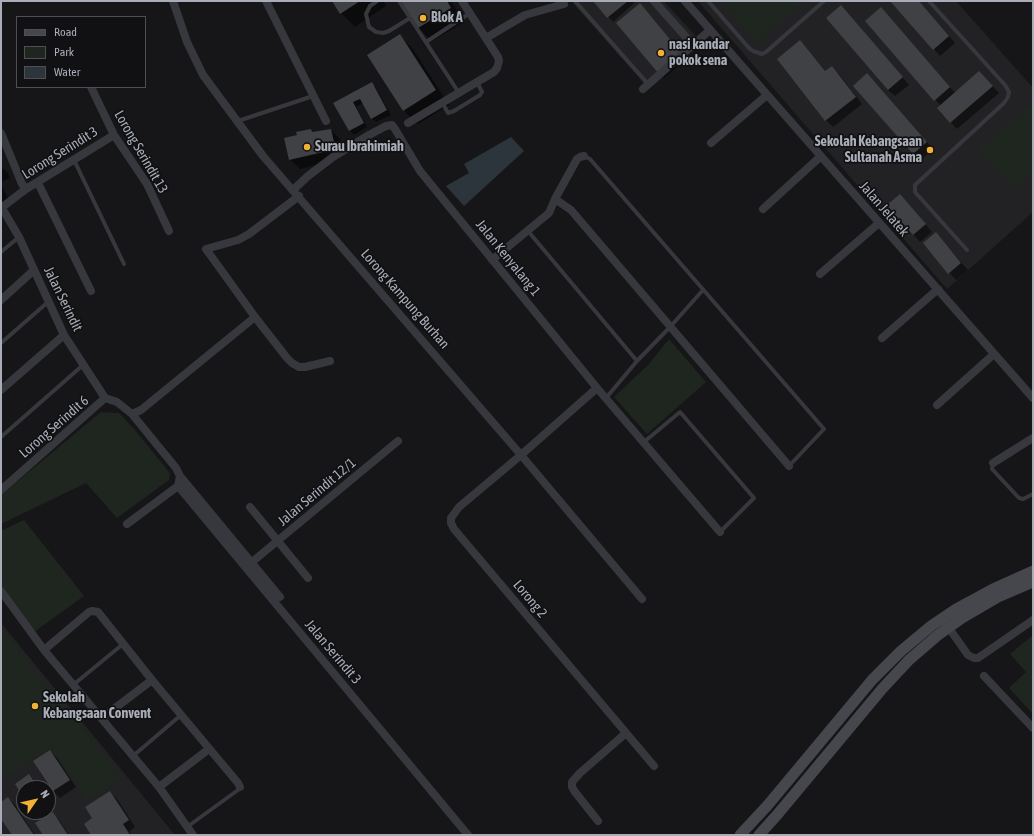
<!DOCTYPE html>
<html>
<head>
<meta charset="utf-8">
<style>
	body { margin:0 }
	#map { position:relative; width:1034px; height:836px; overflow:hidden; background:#161618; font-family:"Asap Condensed",sans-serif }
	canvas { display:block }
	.frame { position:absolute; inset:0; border:2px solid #a8adb8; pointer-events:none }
	.legend { position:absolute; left:16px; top:16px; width:130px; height:72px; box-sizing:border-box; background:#111113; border:1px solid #4d4f55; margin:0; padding:5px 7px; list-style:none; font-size:12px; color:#a8adb8 }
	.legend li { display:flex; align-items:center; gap:8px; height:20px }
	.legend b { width:20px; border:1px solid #4d4f55 }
	.north { position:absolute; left:16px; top:780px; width:40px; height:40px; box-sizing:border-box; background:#111113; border:1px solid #4d4f55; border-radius:50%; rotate:56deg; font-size:11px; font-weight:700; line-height:16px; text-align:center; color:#a8adb8 }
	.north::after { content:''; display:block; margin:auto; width:14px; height:18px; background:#f2b134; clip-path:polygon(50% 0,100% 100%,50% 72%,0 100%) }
</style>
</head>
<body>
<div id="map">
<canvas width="1034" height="836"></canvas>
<div class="frame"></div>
<ul class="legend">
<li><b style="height:5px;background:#45474d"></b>Road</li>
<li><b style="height:11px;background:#1e261f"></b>Park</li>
<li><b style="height:11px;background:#2c353c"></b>Water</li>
</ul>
<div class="north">N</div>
</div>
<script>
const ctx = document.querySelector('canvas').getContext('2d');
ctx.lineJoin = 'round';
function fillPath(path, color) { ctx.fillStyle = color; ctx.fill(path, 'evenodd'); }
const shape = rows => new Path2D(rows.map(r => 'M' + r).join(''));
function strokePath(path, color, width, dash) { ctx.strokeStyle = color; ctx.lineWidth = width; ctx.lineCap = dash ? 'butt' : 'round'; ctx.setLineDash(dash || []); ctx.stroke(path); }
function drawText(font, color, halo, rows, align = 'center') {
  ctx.font = font + ' "Asap Condensed",sans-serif'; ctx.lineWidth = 3.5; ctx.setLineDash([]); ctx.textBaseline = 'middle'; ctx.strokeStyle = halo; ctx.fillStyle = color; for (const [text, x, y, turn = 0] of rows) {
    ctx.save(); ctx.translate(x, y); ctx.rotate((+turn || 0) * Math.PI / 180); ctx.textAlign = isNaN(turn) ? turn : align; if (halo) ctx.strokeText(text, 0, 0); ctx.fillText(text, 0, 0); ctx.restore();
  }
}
fillPath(shape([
	[571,1,664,1,702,43,648,88],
	[698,1,956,1,1033,88,1033,212,947,289],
	[1,623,175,835,1,835],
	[24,788,48,788,48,812,24,812]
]), '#222225');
fillPath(shape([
	[719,1,805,1,757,45],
	[1032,103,1033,104,1033,174,1014,190,978,149],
	[669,339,706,382,647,434,614,397,648,365],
	[101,412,119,413,135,430,170,473,169,480,117,518,86,483,1,524,1,495],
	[24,520,84,596,34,632,1,586,1,531],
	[1,628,123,777,88,801,50,747,8,777,5,773,1,776],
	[1033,635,1033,714,1009,688,1026,672,1010,654]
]), '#1e261f');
fillPath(shape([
	[511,137,524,151,464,206,446,186,469,173,464,164]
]), '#2c353c');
fillPath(shape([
	[333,1,383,1,386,6,355,27,341,13],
	[402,1,451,1,464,22,432,41,418,28],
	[594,1,634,1,635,2,613,22],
	[891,1,919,1,955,43,940,56],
	[644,9,686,59,664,78,659,73],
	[848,13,909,85,895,96,888,90],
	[888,16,955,93,986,79,999,93,957,129,938,109,941,106,866,21],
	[399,35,413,49,449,105,418,124,404,111,368,55],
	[800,41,826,72,832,67,839,74,862,104,833,127,826,120,778,59],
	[874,81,933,149,921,160,914,153],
	[371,83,376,88,391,115,376,122,371,118,363,103,356,107,367,127,354,135,349,130,335,103],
	[311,130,313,132,331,130,340,139,343,151,335,153,336,160,300,169,290,159,298,136],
	[1,166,8,173,10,178,1,182],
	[1,184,9,200,1,212],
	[907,202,932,232,920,242,888,205],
	[942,241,968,270,956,280,924,244],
	[50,751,57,758,76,787,60,798,53,791],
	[110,792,117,799,135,827,129,832,132,835,93,835,93,819],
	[8,798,15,805,35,835,13,835,1,817,1,803],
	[48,801,52,807,48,810],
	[36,812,44,812,39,815],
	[53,813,59,820,69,835,44,835]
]), '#0007');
fillPath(shape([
	[332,1,360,1,340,14],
	[401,1,447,1,451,8,418,28],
	[593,1,628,1,607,18],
	[890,1,919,1,949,36,933,50],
	[640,3,682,54,659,74,616,23],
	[841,5,903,77,888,90,826,18],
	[881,7,950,87,934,101,865,21],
	[400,34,436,90,403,111,367,55],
	[800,40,825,71,832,66,856,97,825,121,777,59],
	[979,71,993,86,950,123,937,108],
	[867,73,927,142,913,154,853,86],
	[372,82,387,110,371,119,360,99,353,102,364,123,349,131,333,103],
	[311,129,312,132,331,129,334,142,326,144,328,151,289,160,284,138,297,135,296,132],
	[900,194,926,224,913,235,887,205],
	[936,232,961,263,948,274,923,243],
	[50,750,70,780,53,791,33,761],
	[29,774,38,788,24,788,24,798,15,784],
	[110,791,129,820,123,824,130,835,91,835,84,824,92,818,85,807],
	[8,797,34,835,12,835,1,819,1,802],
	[53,812,68,835,43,835,35,823]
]), '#404145');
strokePath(shape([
	[377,1,370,6,366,14,369,27,376,32,383,33,389,31,410,18],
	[399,1,459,93],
	[575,1,648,84],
	[708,1,749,48,753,51,762,54,766,52,824,1],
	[929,1,1005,85,1009,92,1008,97,1004,103,915,185,915,192,967,250],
	[426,42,470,13],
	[442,102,448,113,454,111,480,95,482,92,477,82],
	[238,121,313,96],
	[584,156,590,159,824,429,789,466],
	[74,160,124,264],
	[528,231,637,361],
	[1,252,19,237],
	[1,343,48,302],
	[606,398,637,361,670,327,703,290],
	[1,437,83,365],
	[644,442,680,412,754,498,720,532],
	[993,463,992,469,1019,498,1023,499,1033,494],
	[73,685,123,644],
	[133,756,181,715],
	[187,827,238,790,240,787]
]), '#37383d', 4);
strokePath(shape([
	[173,1,187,42,203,75,263,156,521,455,642,599],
	[266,1,326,121],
	[654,1,693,45,710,30],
	[685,1,1033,398],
	[486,38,525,15,564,4],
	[91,87,114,135,147,184,169,231],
	[643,89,693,45],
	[408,123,477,82,494,72,497,68,499,61,498,57,462,1],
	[1,133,22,184,26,189],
	[711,143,767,95],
	[38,183,91,291],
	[293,190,308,176,333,157,369,135,386,126,392,125,395,129,420,171,597,388,720,532],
	[555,199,571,210,789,466],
	[1,208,26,189,114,135],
	[2,208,19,237,64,335,105,398],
	[763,209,821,156],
	[492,260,549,213,555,199,577,159,580,157,584,156],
	[820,274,879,223],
	[1,300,34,270],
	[255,317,287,358,292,363,299,367,305,367,330,361],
	[882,338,938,289],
	[597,388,521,455,459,507,451,518,451,523,454,529,654,766],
	[1,390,64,335],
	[105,398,117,402,132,414,176,468,180,476,178,486,127,524],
	[937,405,994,354],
	[132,414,141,410,255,317,206,249,238,240,249,234,299,196],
	[993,463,1033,438],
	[180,476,280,597],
	[178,486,468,835],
	[1,490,105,398],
	[250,507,308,578],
	[252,562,398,441],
	[1,591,44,650,159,787,193,835],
	[946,624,968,655,974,658,978,658,1033,620],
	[44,650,89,612,92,611,98,612,152,680,238,783,240,787],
	[984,676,1033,728],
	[102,718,152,680],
	[159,787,209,749],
	[598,821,575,792,572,787,572,782,580,773,626,733]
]), '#37383d', 8);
strokePath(shape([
	[740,835,767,806,872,680,901,651,931,626,956,609,993,589,1033,571],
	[759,835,777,815,882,689,909,660,938,635,962,618,998,597,1033,582]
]), '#45474d', 11);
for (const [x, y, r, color] of [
	[423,18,4,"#f2b134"],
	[661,53,4,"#f2b134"],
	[307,147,4,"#f2b134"],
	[930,150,4,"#f2b134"],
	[35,706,4,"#f2b134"]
]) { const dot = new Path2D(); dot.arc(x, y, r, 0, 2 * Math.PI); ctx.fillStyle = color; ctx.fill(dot); strokePath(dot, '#111113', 1.5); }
drawText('bold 14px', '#a8adb8', '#111113', [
	["Blok A",431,18],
	["nasi kandar",669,45],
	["pokok sena",669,61],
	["Sekolah Kebangsaan",922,142,"right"],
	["Sultanah Asma",922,158,"right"],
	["Surau Ibrahimiah",315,147],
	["Sekolah",43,698],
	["Kebangsaan Convent",43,714]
], 'left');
drawText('14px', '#a8adb8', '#111113', [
	["Lorong Serindit 13",141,152,60],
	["Lorong Serindit 3",60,153,-32],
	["Jalan Jelatek",884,209,49],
	["Jalan Kenyalang 1",508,258,51],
	["Jalan Serindit",63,299,64],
	["Lorong Kampung Burhan",405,299,49],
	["Lorong Serindit 6",54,427,-41],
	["Jalan Serindit 12/1",317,492,-40],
	["Lorong 2",530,599,50],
	["Jalan Serindit 3",333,652,50]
]);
</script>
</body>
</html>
